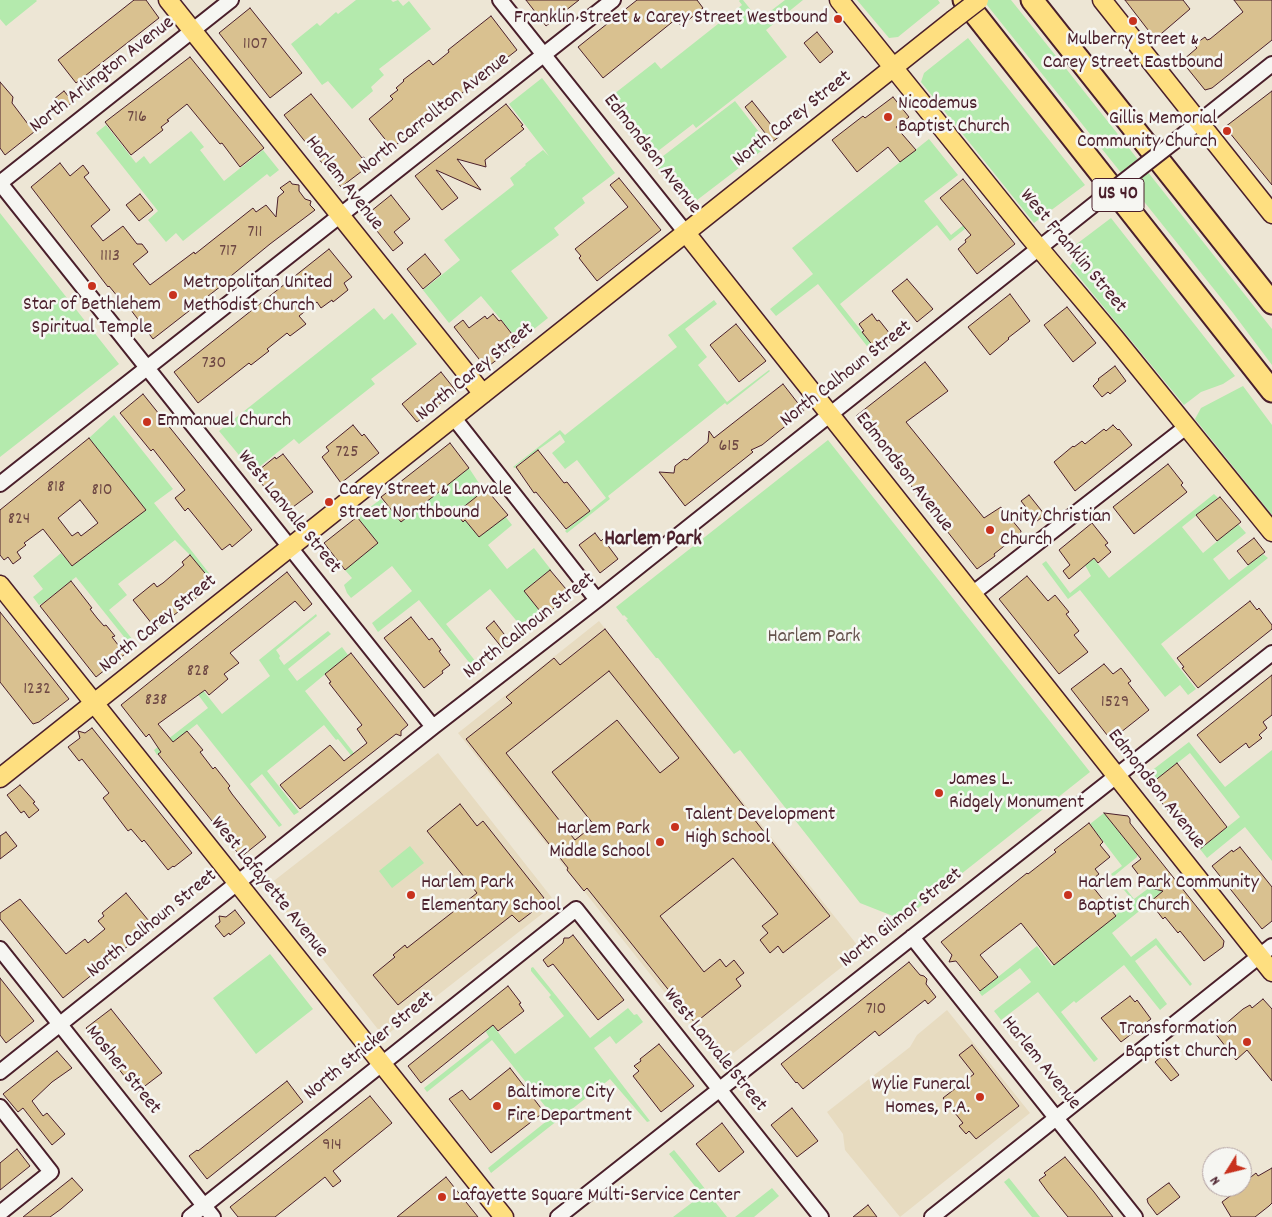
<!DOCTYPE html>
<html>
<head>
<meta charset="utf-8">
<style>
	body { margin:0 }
	#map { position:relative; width:1272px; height:1217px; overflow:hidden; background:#ede6d5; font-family:Dekko,sans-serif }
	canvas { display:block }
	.north { position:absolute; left:1202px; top:1147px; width:50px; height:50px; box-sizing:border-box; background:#f6f6f2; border:1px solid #b1a0a2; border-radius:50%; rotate:234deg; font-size:14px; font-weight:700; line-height:20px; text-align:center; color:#4a1f2b }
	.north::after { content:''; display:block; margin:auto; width:18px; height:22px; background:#c8321e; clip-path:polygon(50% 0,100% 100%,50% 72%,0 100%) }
</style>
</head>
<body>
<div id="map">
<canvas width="1272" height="1217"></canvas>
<div class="north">N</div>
</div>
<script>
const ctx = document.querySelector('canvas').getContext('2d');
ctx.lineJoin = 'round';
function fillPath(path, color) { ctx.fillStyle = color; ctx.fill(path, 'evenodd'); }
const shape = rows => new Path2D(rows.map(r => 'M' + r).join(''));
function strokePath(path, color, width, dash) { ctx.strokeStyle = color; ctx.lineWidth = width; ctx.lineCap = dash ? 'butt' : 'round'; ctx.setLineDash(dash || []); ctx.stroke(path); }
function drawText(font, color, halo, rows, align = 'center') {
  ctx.font = font + ' Dekko,sans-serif'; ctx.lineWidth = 5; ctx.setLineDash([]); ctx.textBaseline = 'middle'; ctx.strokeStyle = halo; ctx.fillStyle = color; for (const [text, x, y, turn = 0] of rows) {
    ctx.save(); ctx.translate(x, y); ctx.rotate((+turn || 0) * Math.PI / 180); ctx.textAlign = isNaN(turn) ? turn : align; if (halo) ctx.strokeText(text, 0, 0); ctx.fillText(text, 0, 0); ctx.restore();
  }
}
fillPath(shape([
	[599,621,862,951,721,1063,458,733],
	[438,753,556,903,384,1037,266,887],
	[947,1010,1030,1113,900,1217,845,1150,843,1134,827,1112,910,1047,917,1035]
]), '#e7dbc0');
fillPath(shape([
	[0,0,36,0,37,1,6,26,0,19],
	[356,0,391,0,393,2,398,0,403,6,409,1,431,29,379,69,384,75,371,87,373,91,352,109,328,81,322,85,291,44,317,23,320,26,336,12,338,14],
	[740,0,743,0,759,20,785,0,803,0,766,30,787,57,696,128,693,124,649,158,605,101,655,62,661,69,742,5,739,1],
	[857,0,938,0,940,3,898,37,889,38],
	[983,0,1011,0,1060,61,1272,329,1272,365,1233,313],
	[968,38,1085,185,1034,223,921,82,924,73],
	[542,78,615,173,582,198,585,203,554,228,559,235,511,271,548,318,519,341,481,296,449,323,423,290,460,260,444,240,514,185,510,178,526,165,525,164,543,150,549,156,509,104],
	[735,101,769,145,688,207,654,163],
	[106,125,136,163,144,156,150,164,191,131,204,147,200,150,224,181,263,150,279,170,270,177,267,174,183,241,176,233,166,242,148,220,158,211,96,133],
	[929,139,958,175,924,201,951,235,985,208,987,211,950,241,937,225,840,304,878,352,874,355,818,284,776,316,770,309,813,274,792,248],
	[0,213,119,364,0,457],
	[1111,218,1235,376,1223,384,1201,392,1184,405,1070,266,1076,258,1070,249],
	[714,300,717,304,685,329,707,357,698,365,727,402,769,370,770,371,727,405,725,403,608,496,610,499,567,533,565,531,606,498,577,460,565,469,552,453,565,442,560,434,517,465,515,468,513,467,560,430,565,435,677,347,668,335],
	[374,308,384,320,392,313,417,344,371,379,375,384,299,444,294,439,253,472,219,431],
	[1243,386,1272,425,1272,515,1195,419,1201,408],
	[114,415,173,489,154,503,216,582,212,582,190,555,175,540,118,584,127,595,109,610,137,645,133,648,76,577,43,603,39,605,33,597,43,589,33,576,61,553,72,566,145,510,89,438],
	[828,440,1090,772,903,920,860,903,740,750,734,754,658,658,656,658,626,620,628,619,624,615,623,616,616,607],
	[469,468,484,491,456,514,463,522,466,520,479,537,505,516,512,525,488,545,507,569,534,548,552,571,550,570,525,590,544,616,525,631,490,589,446,624,480,667,476,671,419,600,378,632,372,623,412,591,392,566,351,598,347,593,344,585,352,578,345,570,378,543,357,517,381,499,401,522],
	[1214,494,1218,498,1182,527,1203,553,1238,524,1246,533,1213,559,1229,580,1263,554,1268,558,1161,644,1196,689,1188,695,1180,685,1165,697,1080,590,1068,599,1042,564,1046,561,1070,593,1091,576,1085,565,1069,545,1068,543,1076,536,1109,578],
	[316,614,317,616,276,650,280,656,279,658,284,665,328,631,331,634,288,669,297,681,342,647,348,655,305,691,361,762,356,765,357,763,338,739,336,740,324,725,267,771,299,812,294,815,262,774,250,784,282,825,279,827,197,724,157,755,154,750,208,708,175,664,179,660,222,714,270,676,259,660],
	[1189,742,1225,787,1272,750,1272,861,1245,827,1207,858,1200,849,1240,817,1190,753,1148,786,1142,778],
	[1104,813,1137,854,1137,857,1115,875,1134,899,1168,874,1173,884,1112,933,1131,957,1156,938,1192,984,1190,986,1156,945,1135,961,1167,1004,1160,1010,1124,965,1076,1003,1074,1001,1061,1012,1098,1059,1094,1062,1038,992,1001,1020,994,1011,1031,982,1020,968,982,996,979,992,1037,946,1052,966,1133,901,1111,874,1122,866,1090,824],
	[410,846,424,863,392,888,379,871],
	[270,954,313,1009,256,1054,213,998],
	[533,967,590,1038,628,1008,634,1015,637,1014,643,1022,616,1044,610,1036,594,1048,650,1121,647,1122,610,1079,491,1173,488,1168,553,1116,492,1040,427,1092,424,1088,489,1037,486,1032,487,1030,474,1014,480,1009,515,1054,564,1016,549,997,551,995,531,971,531,968],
	[674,1150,684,1162,727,1217,673,1217,702,1195,669,1154],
	[1009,1178,1040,1217,1032,1217,1004,1182],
	[772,1188,779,1196,754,1217,735,1217]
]), '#b4eaad');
const building = shape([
	[134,0,146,0,159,18,76,83,58,60,134,0],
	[526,0,579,0,546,26,526,0],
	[637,0,697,0,703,8,681,26,676,19,603,78,578,47,637,0],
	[1125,0,1183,0,1190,9,1155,39,1125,0],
	[1234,0,1272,0,1272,40,1212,88,1205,90,1184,64,1185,63,1183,60,1197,48,1194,45,1205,37,1207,40,1210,39,1243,12,1234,0],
	[250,8,302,73,270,98,219,33,250,8],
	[491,16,517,50,392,148,369,119,393,99,390,96,398,90,396,88,404,81,403,80,429,60,433,65,449,52,448,50,491,16],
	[817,32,833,52,820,63,804,43,817,32],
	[190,57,264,148,240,167,222,143,220,144,187,104,167,120,169,121,161,127,163,130,131,155,105,122,190,57],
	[0,82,13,97,12,103,34,132,5,155,0,148,0,82],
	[64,91,73,102,63,109,54,99,64,91],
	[1272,91,1272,185,1225,127,1272,91],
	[311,94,362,158,364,157,370,165,341,187,284,115,311,94],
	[893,97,909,117,896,127,916,150,900,162,888,147,857,172,832,140,863,116,865,118,893,97],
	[752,101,780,136,772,142,745,107,752,101],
	[506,104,523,125,521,126,524,129,485,160,486,167,457,159,481,190,436,170,458,198,442,210,415,176,506,104],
	[60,163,70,176,83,165,89,173,84,177,110,210,91,226,103,241,123,226,137,244,142,244,148,252,133,264,150,285,194,252,195,254,253,208,256,212,266,205,276,217,278,197,284,192,280,188,290,181,292,184,299,185,299,191,305,199,311,201,310,205,315,210,270,244,220,285,221,286,153,339,124,301,122,302,109,286,108,287,31,187,60,163],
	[619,178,661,230,597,281,579,258,581,256,575,249,628,207,610,185,619,178],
	[963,179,1015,244,977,274,958,249,966,242,965,240,971,235,940,198,963,179],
	[140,194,153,210,139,221,126,205,140,194],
	[391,195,410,219,394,232,403,243,393,251,365,216,391,195],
	[329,249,352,277,344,283,348,290,333,302,332,300,321,308,317,302,299,316,306,324,290,336,287,333,267,349,269,351,251,365,249,363,198,403,174,372,329,249],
	[425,254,441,274,423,289,407,269,425,254],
	[907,279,933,309,917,322,892,291,907,279],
	[1010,294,1030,321,1008,338,1009,339,990,355,968,327,1010,294],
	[1067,307,1096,343,1073,362,1044,325,1067,307],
	[493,314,499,321,501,320,519,343,486,368,454,327,463,320,469,328,485,316,487,319,493,314],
	[872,314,877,321,879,320,894,339,878,352,862,332,864,331,859,324,872,314],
	[736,324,766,361,739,382,710,345,736,324],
	[925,362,948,391,906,422,984,518,1001,507,1021,531,1020,537,1011,544,1008,543,994,554,995,556,977,569,909,483,910,482,897,466,896,467,856,416,925,362],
	[1115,366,1126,381,1110,394,1108,392,1102,397,1093,386,1099,380,1098,379,1115,366],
	[441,372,456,391,417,422,402,404,441,372],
	[783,384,804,411,762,445,751,450,753,452,685,506,659,472,674,473,675,466,684,459,687,460,708,442,709,431,714,438,783,384],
	[143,394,252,530,232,547,230,544,222,550,188,508,185,511,175,498,185,490,153,449,151,451,120,413,143,394],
	[353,425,362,436,364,434,379,453,341,483,322,457,329,451,326,447,353,425],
	[1113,425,1118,430,1119,429,1132,445,1075,491,1054,462,1073,446,1074,447,1082,441,1085,444,1104,429,1106,431,1113,425],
	[89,438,146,510,72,566,43,529,24,543,26,545,17,552,21,558,13,564,8,557,4,560,0,555,0,510,89,438],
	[80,500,98,523,81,536,78,532,72,536,58,518,80,500],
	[450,443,469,468,401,522,381,497,450,443],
	[538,450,564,483,567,482,590,511,566,529,536,492,534,493,516,467,538,450],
	[283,454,313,492,285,513,254,474,275,457,276,459,283,454],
	[1168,464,1183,483,1181,485,1187,492,1134,534,1113,507,1168,464],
	[486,489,508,515,479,537,465,520,463,522,456,513,486,489],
	[1029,495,1045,515,1037,521,1021,501,1029,495],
	[1220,497,1241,522,1217,541,1196,515,1220,497],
	[357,517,378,543,345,570,324,543,357,517],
	[1092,523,1108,543,1105,545,1111,552,1098,563,1094,558,1069,579,1063,571,1070,565,1059,550,1092,523],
	[595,533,601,541,603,539,618,559,600,573,579,545,595,533],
	[1254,538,1265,552,1248,565,1237,551,1254,538],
	[190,555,214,584,156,629,133,600,154,583,157,587,163,583,184,565,182,562,190,555],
	[550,570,571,595,544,616,524,591,550,570],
	[287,572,312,604,304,611,295,601,230,653,239,663,224,674,228,679,209,695,205,690,158,724,173,742,187,731,203,750,200,752,213,769,215,767,230,786,228,788,232,794,266,837,241,857,158,754,161,752,149,734,146,737,121,705,287,572],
	[1027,576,1048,601,1055,595,1069,612,1066,614,1079,631,1074,635,1088,652,1059,674,999,599,1027,576],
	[71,581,92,608,90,609,97,618,104,626,106,625,115,636,112,637,125,654,96,677,40,606,71,581],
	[1250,601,1257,610,1259,608,1272,625,1272,629,1198,688,1182,668,1184,667,1177,658,1250,601],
	[0,612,69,699,39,722,33,724,0,682,0,612],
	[411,617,429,640,432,638,441,650,439,651,450,665,442,671,443,673,424,688,384,638,411,617],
	[494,621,511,643,503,649,486,628,494,621],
	[605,629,830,916,783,953,778,946,770,953,760,940,768,933,762,926,778,914,733,858,660,916,704,972,720,959,726,967,734,960,744,973,736,979,741,986,695,1023,587,888,584,891,567,870,568,868,466,739,512,703,506,697,554,658,560,665,605,629],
	[609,671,679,758,660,773,617,720,552,772,594,825,575,840,506,753,609,671],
	[351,653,408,725,401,731,401,736,396,734,300,809,280,785,330,745,344,761,367,743,357,729,362,725,329,683,331,682,325,674,351,653],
	[1104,664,1113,674,1121,668,1131,681,1128,683,1149,710,1111,740,1071,689,1104,664],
	[1272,675,1272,715,1263,722,1267,728,1259,735,1262,738,1249,748,1246,743,1220,763,1197,735,1272,675],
	[92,728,192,853,174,867,173,866,168,870,144,840,142,842,131,829,128,831,103,798,109,793,82,759,79,761,68,747,80,738,78,731,85,733,92,728],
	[1177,763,1227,827,1200,849,1148,786,1177,763],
	[20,785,35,802,33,803,39,810,29,818,24,811,21,813,7,795,20,785],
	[460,804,477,826,483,821,544,898,529,909,532,912,519,922,512,915,398,1005,373,975,395,957,393,955,405,945,407,948,477,893,427,831,460,804],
	[1104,813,1128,816,1130,819,1130,823,1224,941,1223,947,1204,961,1180,931,1178,933,1165,917,1163,919,1150,902,1163,891,1146,887,1144,884,1144,882,1132,866,1141,859,1104,813],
	[1089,823,1103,842,1100,845,1110,857,1095,869,1099,874,1089,882,1116,916,1054,965,1021,923,980,955,998,977,980,991,956,961,949,962,952,955,941,942,1027,873,1028,874,1056,852,1054,850,1089,823],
	[6,832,17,846,0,859,0,836,6,832],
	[1240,847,1272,887,1272,921,1262,929,1212,866,1232,850,1233,852,1240,847],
	[126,893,153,926,63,998,0,919,0,913,20,899,66,954,85,939,88,943,105,929,98,921,104,916,102,913,126,893],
	[235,910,245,923,230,935,229,933,224,937,215,926,220,922,219,916,226,917,235,910],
	[573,935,624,1000,598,1020,553,964,548,967,543,960,563,943,564,938,569,938,573,935],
	[909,962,920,975,924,976,927,979,926,984,936,997,928,1004,925,1000,879,1036,875,1031,803,1089,797,1082,796,1083,781,1064,909,962],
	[0,978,34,1021,6,1043,0,1035,0,978],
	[508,986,521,1003,519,1004,524,1011,498,1031,493,1025,421,1083,408,1066,508,986],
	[1130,996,1135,1002,1137,1000,1151,1019,1121,1042,1101,1018,1130,996],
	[1263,999,1272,1009,1272,1081,1247,1050,1236,1060,1215,1033,1243,1009,1250,1005,1252,1008,1263,999],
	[111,1009,162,1073,137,1092,86,1028,111,1009],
	[659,1044,694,1086,661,1112,633,1076,639,1071,634,1066,641,1061,640,1059,659,1044],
	[972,1045,1019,1106,976,1139,969,1131,966,1134,959,1126,963,1123,943,1098,974,1074,959,1055,972,1045],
	[57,1051,72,1068,52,1082,32,1101,43,1116,47,1113,65,1134,52,1145,23,1108,18,1112,3,1094,57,1051],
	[1163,1055,1179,1075,1171,1081,1155,1062,1163,1055],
	[510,1068,544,1112,491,1153,449,1099,462,1090,470,1100,510,1068],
	[287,1081,303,1102,207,1179,189,1156,197,1150,198,1151,287,1081],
	[370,1096,392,1123,333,1171,341,1181,333,1187,325,1177,275,1217,238,1217,230,1207,370,1096],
	[792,1108,818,1141,797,1157,771,1125,792,1108],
	[722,1123,744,1152,719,1172,696,1144,722,1123],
	[17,1149,30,1166,0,1190,0,1163,17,1149],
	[1065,1157,1094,1192,1113,1217,1068,1217,1047,1191,1039,1180,1046,1175,1044,1173,1065,1157],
	[1272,1168,1272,1203,1269,1206,1255,1217,1231,1217,1222,1202,1242,1187,1242,1184,1256,1173,1258,1176,1272,1168],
	[446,1177,478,1217,397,1217,446,1177],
	[72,1178,83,1190,61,1209,50,1217,23,1217,72,1178],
	[1169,1183,1180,1197,1157,1215,1148,1203,1147,1199,1167,1184,1169,1183],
	[868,1205,877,1217,853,1217,868,1205]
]);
fillPath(building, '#d9c190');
strokePath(building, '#4a1f2b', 1);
const minor = shape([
	[500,0,686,233],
	[1179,138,1272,64],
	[0,183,433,727],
	[0,183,231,0],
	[454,418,597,600],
	[0,484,613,0],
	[972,594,1186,427],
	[912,937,1135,1217],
	[0,949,213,1217],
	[0,1072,433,727,597,600,1097,202],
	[0,1107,51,1172,0,1213],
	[190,1217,576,909,821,1217],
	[558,1217,1272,653],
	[932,1217,1272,946]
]);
const major = shape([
	[168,0,483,394],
	[839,0,1029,236,1114,337,1272,532],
	[1102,0,1272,214],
	[686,233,1272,972],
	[0,585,504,1217],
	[0,778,953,20]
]);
const highway = shape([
	[964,0,1272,391],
	[1032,0,1272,303]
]);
strokePath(minor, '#4a1f2b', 18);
strokePath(major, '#4a1f2b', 21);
strokePath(highway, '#4a1f2b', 25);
strokePath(minor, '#f6f6f2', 14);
strokePath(major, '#fedf80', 18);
strokePath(highway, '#fedf80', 21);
const minorBridge = shape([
	[1097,202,1179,138]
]);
const majorBridge = shape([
	[953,20,979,0]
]);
strokePath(minorBridge, '#4a1f2b', 18, []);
strokePath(majorBridge, '#4a1f2b', 21, []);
strokePath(minorBridge, '#f6f6f2', 14);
strokePath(majorBridge, '#fedf80', 18);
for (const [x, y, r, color] of [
	[838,19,5,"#c8321e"],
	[1133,21,5,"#c8321e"],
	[888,117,5,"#c8321e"],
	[1227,131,5,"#c8321e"],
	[92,286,5,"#c8321e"],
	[173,295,5,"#c8321e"],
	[147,422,5,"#c8321e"],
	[329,502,5,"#c8321e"],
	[990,530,5,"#c8321e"],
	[939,793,5,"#c8321e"],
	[675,827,5,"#c8321e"],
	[660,842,5,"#c8321e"],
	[411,895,5,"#c8321e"],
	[1068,895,5,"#c8321e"],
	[1247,1042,5,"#c8321e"],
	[980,1097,5,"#c8321e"],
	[497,1106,5,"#c8321e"],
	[442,1197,5,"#c8321e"]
]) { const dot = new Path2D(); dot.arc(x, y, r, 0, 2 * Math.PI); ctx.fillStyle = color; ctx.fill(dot); strokePath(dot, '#f6f6f2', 2); }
drawText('18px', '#6e4844', null, [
	["1107",255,46],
	["716",137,119],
	["711",255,234],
	["717",228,253],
	["1113",110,258],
	["730",214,365],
	["615",729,448],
	["725",347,454],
	["818",56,489],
	["810",102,492],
	["824",19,521],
	["828",198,673],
	["1232",37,691],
	["838",156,702],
	["1529",1115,704],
	["710",876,1011],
	["914",332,1147]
]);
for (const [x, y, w] of [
	[1118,195,52]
]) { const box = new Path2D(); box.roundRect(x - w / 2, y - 16.5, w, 33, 4); ctx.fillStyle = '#f6f6f2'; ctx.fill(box); strokePath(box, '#4a1f2b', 1); }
drawText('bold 19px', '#4a1f2b', null, [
	["US 40",1118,195]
]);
drawText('20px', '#4a1f2b', '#f6f6f2', [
	["Franklin Street & Carey Street Westbound",828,19,"right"],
	["Mulberry Street &",1133,41,"center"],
	["Carey Street Eastbound",1133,64,"center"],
	["Nicodemus",898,105],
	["Baptist Church",898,128],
	["Gillis Memorial",1217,120,"right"],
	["Community Church",1217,143,"right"],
	["Metropolitan United",183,284],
	["Methodist Church",183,307],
	["Star of Bethlehem",92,306,"center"],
	["Spiritual Temple",92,329,"center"],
	["Emmanuel Church",157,422],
	["Carey Street & Lanvale",339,491],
	["Street Northbound",339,514],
	["Unity Christian",1000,518],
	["Church",1000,541],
	["James L.",949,781],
	["Ridgely Monument",949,804],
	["Talent Development",685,816],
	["High School",685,839],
	["Harlem Park",650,830,"right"],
	["Middle School",650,853,"right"],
	["Harlem Park",421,884],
	["Elementary School",421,907],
	["Harlem Park Community",1078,884],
	["Baptist Church",1078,907],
	["Transformation",1237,1030,"right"],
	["Baptist Church",1237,1053,"right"],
	["Wylie Funeral",970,1086,"right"],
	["Homes, P.A.",970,1109,"right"],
	["Baltimore City",507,1094],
	["Fire Department",507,1117],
	["Lafayette Square Multi-Service Center",452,1197]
], 'left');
drawText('20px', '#4a1f2b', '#f6f6f2', [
	["North Arlington Avenue",103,76,-38],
	["North Carrollton Avenue",435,115,-38],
	["North Carey Street",793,120,-38],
	["Edmondson Avenue",651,155,52],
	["Harlem Avenue",343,184,52],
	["West Franklin Street",1072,252,50],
	["North Carey Street",476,373,-39],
	["North Calhoun Street",847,375,-38],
	["Edmondson Avenue",903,473,52],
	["West Lanvale Street",288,513,51],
	["North Carey Street",159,625,-39],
	["North Calhoun Street",530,627,-38],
	["Edmondson Avenue",1155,790,52],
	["West Lafayette Avenue",268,888,51],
	["North Gilmor Street",902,919,-38],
	["North Calhoun Street",153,925,-39],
	["North Stricker Street",370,1047,-39],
	["West Lanvale Street",714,1051,51],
	["Harlem Avenue",1040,1064,51],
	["Mosher Street",122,1071,51]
]);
drawText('20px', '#64524c', '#f6f6f2', [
	["Harlem Park",814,638]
]);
drawText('bold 21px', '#4a1f2b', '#f6f6f2', [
	["Harlem Park",653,541]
]);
</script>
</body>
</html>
